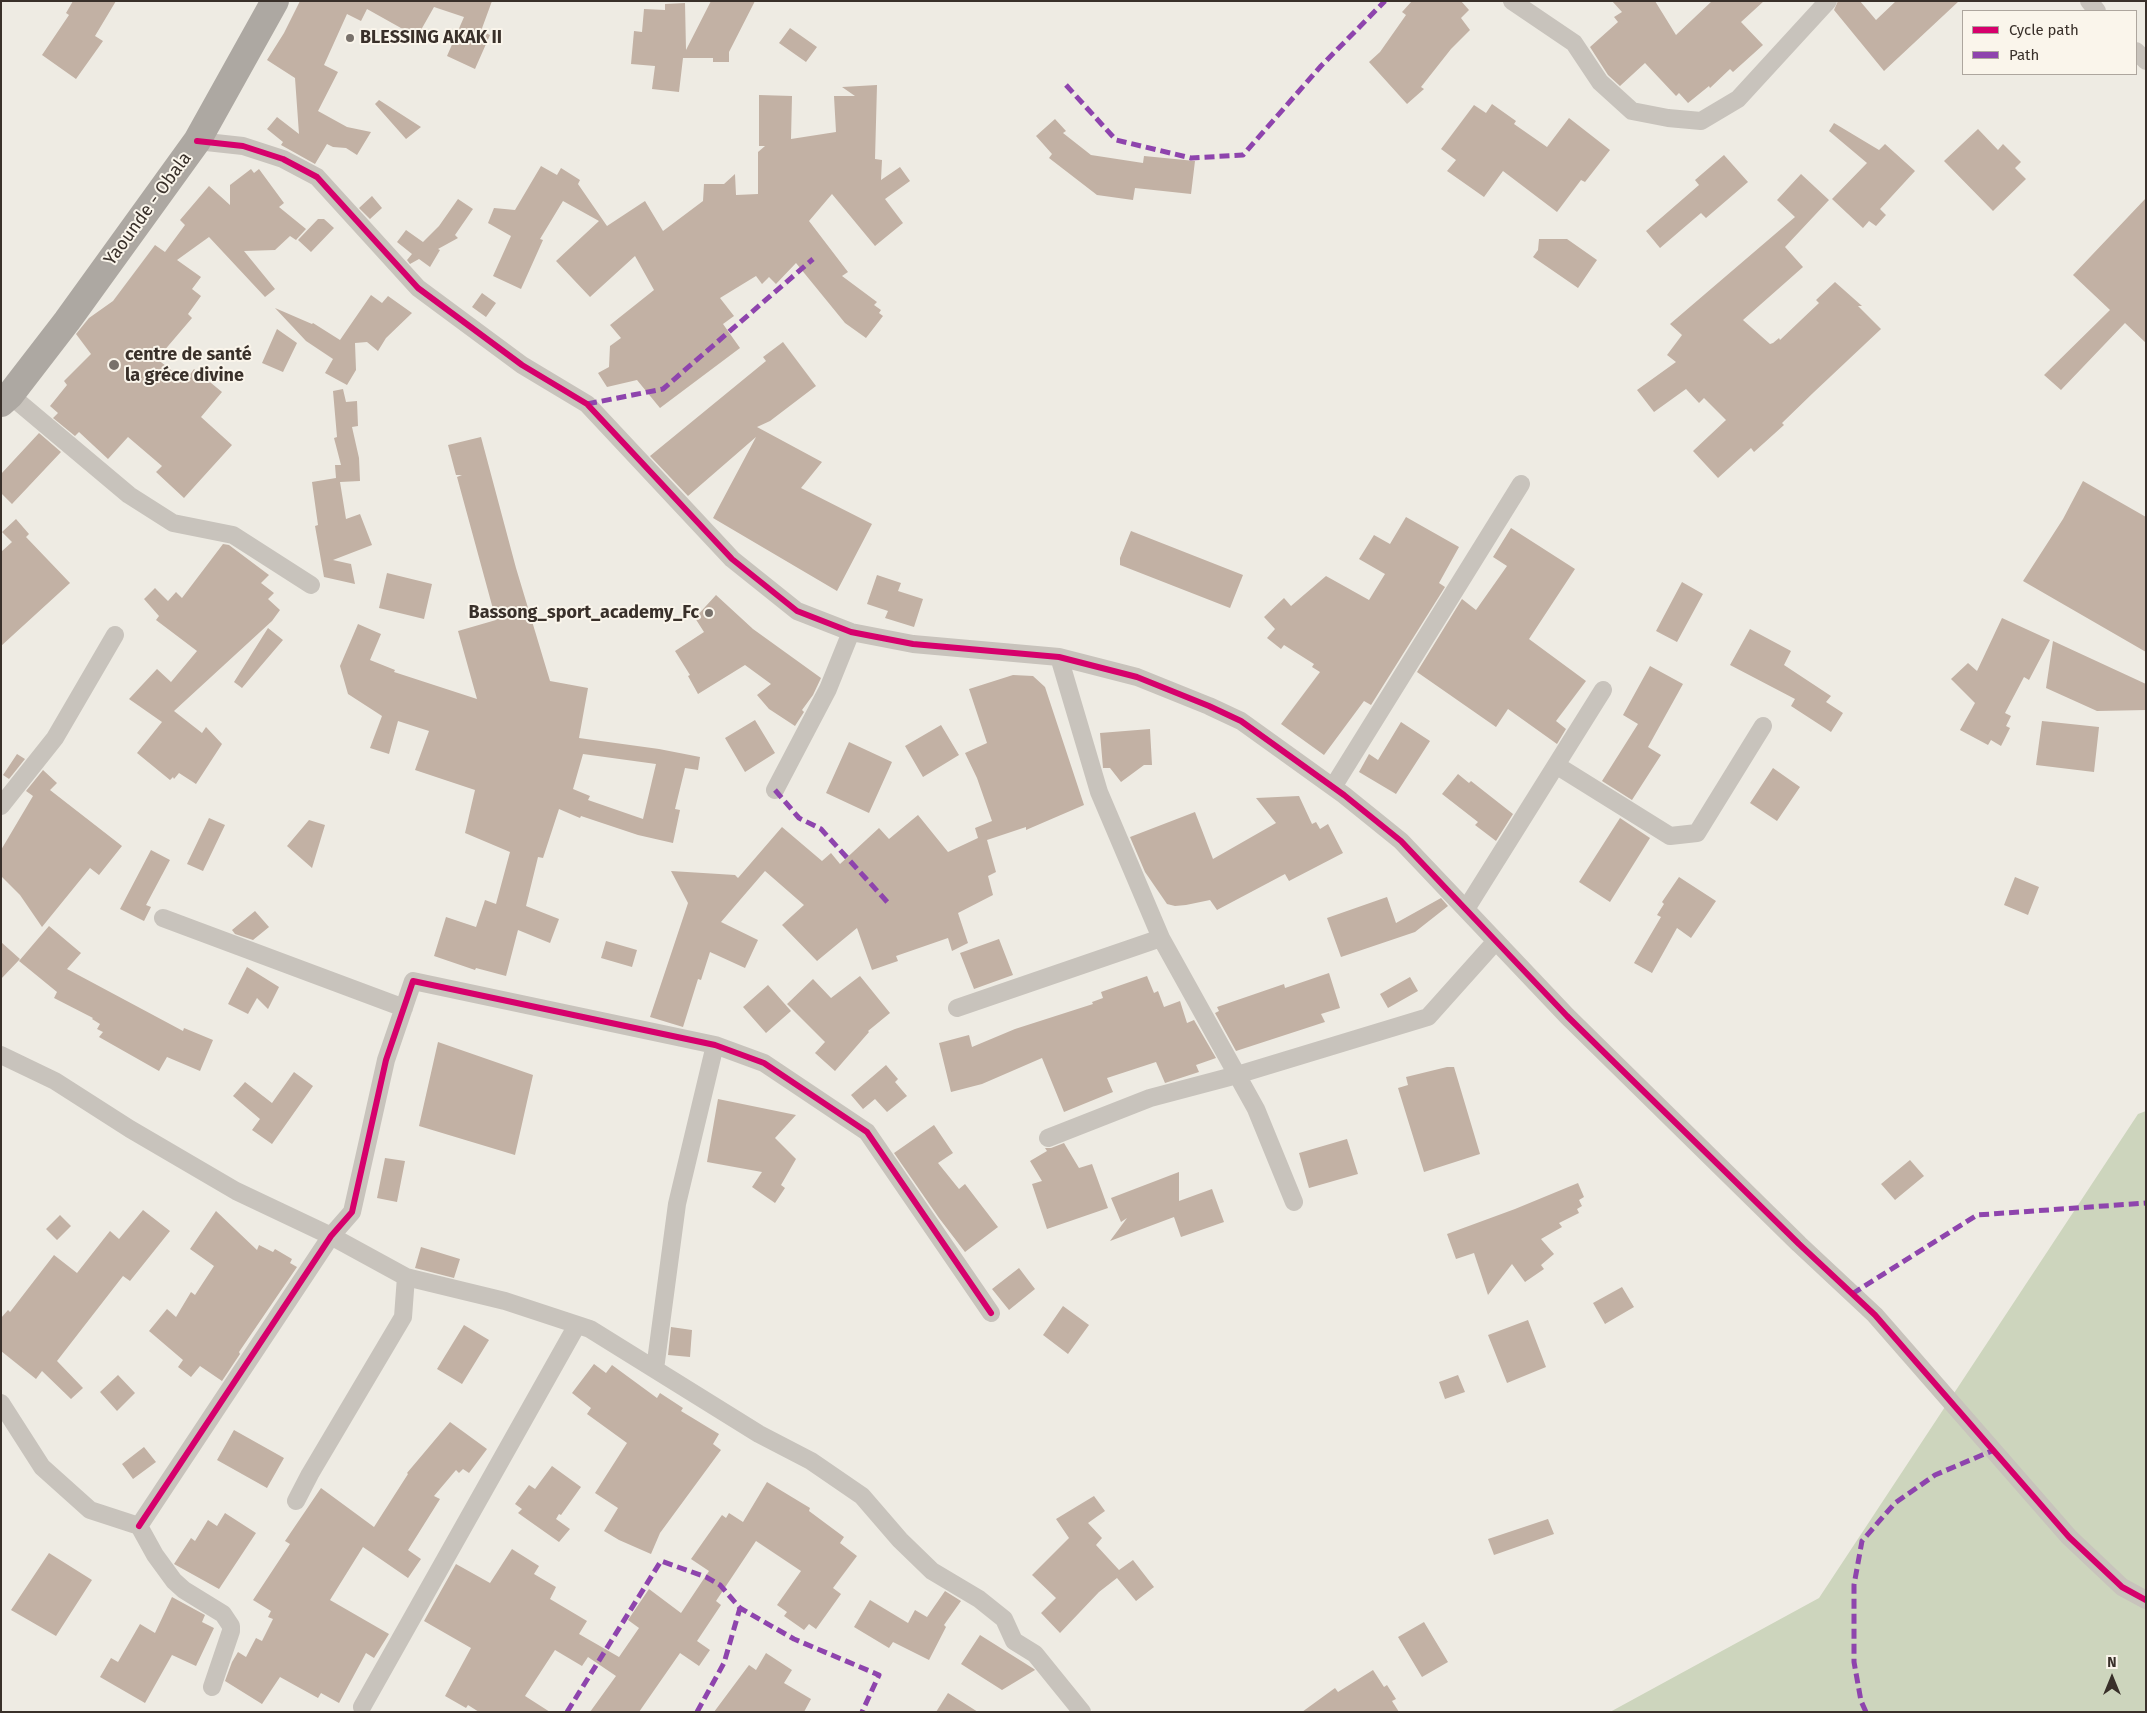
<!DOCTYPE html>
<html>
<head>
<meta charset="utf-8">
<style>
	body { margin:0 }
	#map { position:relative; width:2147px; height:1713px; overflow:hidden; background:#eeebe3; font-family:"Fira Sans",sans-serif }
	canvas { display:block }
	.frame { position:absolute; inset:0; border:2px solid #39302a; pointer-events:none }
	.legend { position:absolute; left:1962px; top:10px; width:175px; height:65px; box-sizing:border-box; background:#faf5eb; border:1px solid #ada69e; margin:0; padding:6px 9px; list-style:none; font-size:15px; color:#39302a }
	.legend li { display:flex; align-items:center; gap:10px; height:25px }
	.legend b { width:25px; border:1px solid #ada69e }
	.north { position:absolute; left:2087px; top:1653px; width:50px; height:50px; -webkit-text-stroke:4px #faf5eb; paint-order:stroke; rotate:0deg; font-size:14px; font-weight:700; line-height:20px; text-align:center; color:#39302a }
	.north::after { content:''; display:block; margin:auto; width:18px; height:22px; background:#39302a; clip-path:polygon(50% 0,100% 100%,50% 72%,0 100%) }
</style>
</head>
<body>
<div id="map">
<canvas width="2147" height="1713"></canvas>
<div class="frame"></div>
<ul class="legend">
<li><b style="height:6px;background:#d6006c"></b>Cycle path</li>
<li><b style="height:6px;background:#8e44ad"></b>Path</li>
</ul>
<div class="north">N</div>
</div>
<script>
const ctx = document.querySelector('canvas').getContext('2d');
ctx.lineJoin = 'round';
function fillPath(path, color) { ctx.fillStyle = color; ctx.fill(path, 'evenodd'); }
const shape = rows => new Path2D(rows.map(r => 'M' + r).join(''));
function strokePath(path, color, width, dash) { ctx.strokeStyle = color; ctx.lineWidth = width; ctx.lineCap = dash ? 'butt' : 'round'; ctx.setLineDash(dash || []); ctx.stroke(path); }
function drawText(font, color, halo, rows, align = 'center') {
  ctx.font = font + ' "Fira Sans",sans-serif'; ctx.lineWidth = 4; ctx.setLineDash([]); ctx.textBaseline = 'middle'; ctx.strokeStyle = halo; ctx.fillStyle = color; for (const [text, x, y, turn = 0] of rows) {
    ctx.save(); ctx.translate(x, y); ctx.rotate((+turn || 0) * Math.PI / 180); ctx.textAlign = isNaN(turn) ? turn : align; if (halo) ctx.strokeText(text, 0, 0); ctx.fillText(text, 0, 0); ctx.restore();
  }
}
fillPath(shape([
	[2146,1111,2146,1712,1610,1712,1819,1598,2138,1114]
]), '#cdd5bd');
fillPath(shape([
	[73,1,116,1,95,36,103,41,76,79,42,55,69,15,66,13],
	[300,1,492,1,481,31,490,35,475,69,447,56,464,17,434,7,417,37,367,9,361,21,347,14,324,65,338,72,318,111,347,127,371,132,357,155,346,148,333,147,327,144,315,164,281,145,283,142,267,129,277,117,299,134,295,78,267,60,284,33],
	[711,1,755,1,729,52,729,62,713,62,713,58,683,58,679,92,652,89,655,66,631,64,634,31,642,32,644,9,665,10,665,4,685,3,686,50],
	[1412,1,1461,1,1469,10,1461,18,1470,30,1451,49,1421,87,1424,89,1407,104,1369,62,1380,52,1406,15,1402,12],
	[1612,1,1655,1,1676,35,1712,1,1764,1,1741,22,1763,45,1733,72,1730,69,1710,88,1709,86,1688,103,1679,93,1676,96,1645,63,1620,86,1608,75,1590,47,1618,22,1614,17,1622,12],
	[1838,1,1860,1,1876,20,1896,1,1959,1,1884,71,1834,10],
	[790,28,817,47,806,62,779,43],
	[877,85,875,159,882,160,881,180,900,167,910,181,885,199,903,223,875,246,832,194,809,221,848,272,842,276,877,302,874,305,881,310,879,313,883,316,866,338,845,323,796,263,776,284,769,277,762,284,756,276,720,298,734,316,723,324,740,348,660,408,637,380,607,387,598,373,609,367,610,346,621,338,610,325,654,290,635,256,590,297,556,261,599,221,563,201,540,239,543,240,521,289,493,276,511,236,488,223,494,208,515,210,541,166,557,175,561,168,580,180,578,184,607,226,645,201,663,231,703,201,704,184,724,184,735,174,736,195,758,194,758,152,765,146,759,146,759,95,792,96,791,139,836,132,834,96,855,96,842,87],
	[379,100,421,127,406,139,375,104],
	[1492,104,1516,121,1514,124,1547,147,1569,118,1610,150,1585,182,1581,180,1557,212,1503,171,1484,197,1447,171,1456,160,1441,149,1474,105,1486,113],
	[1055,119,1066,131,1063,133,1091,155,1143,163,1144,156,1195,161,1191,194,1135,188,1133,200,1097,195,1049,158,1052,154,1036,136],
	[1834,123,1879,150,1885,144,1915,171,1880,209,1886,215,1876,226,1869,221,1863,228,1832,199,1867,163,1829,131],
	[1978,129,1998,150,2003,144,2021,162,2015,168,2026,179,1993,211,1944,161],
	[1724,155,1748,182,1706,218,1701,213,1660,248,1646,231,1699,185,1695,180],
	[251,169,254,173,259,169,284,203,279,207,306,229,296,240,290,236,275,250,244,251,275,289,265,297,209,237,177,260,201,277,192,289,201,296,188,314,192,318,157,359,185,381,194,369,222,392,201,417,232,445,184,498,156,472,162,466,128,437,108,459,79,432,75,436,53,418,58,413,50,406,67,385,64,381,91,354,76,334,89,318,113,301,155,245,165,252,185,225,180,220,209,186,230,205,230,185],
	[1801,174,1829,200,1785,247,1803,267,1743,320,1770,344,1773,343,1779,338,1780,340,1819,303,1816,300,1835,282,1862,306,1858,306,1881,329,1813,393,1782,423,1784,425,1754,452,1751,448,1718,478,1693,451,1726,420,1704,398,1699,403,1686,389,1654,412,1637,390,1676,362,1667,355,1682,335,1670,324,1795,217,1777,200],
	[372,196,382,208,370,219,359,208],
	[2146,198,2146,343,2125,323,2061,390,2044,375,2110,310,2073,275],
	[458,199,473,209,455,235,458,238,438,249,440,250,430,267,419,259,410,264,407,260,412,254,397,242,406,230,423,242,439,226],
	[318,219,324,219,334,228,311,252,298,240],
	[1539,239,1567,239,1597,260,1578,288,1533,257,1538,250],
	[482,293,496,303,486,317,472,307],
	[371,295,382,303,388,296,412,313,386,338,378,351,367,342,355,343,356,370,347,385,325,373,333,359,306,341,275,308,312,324,313,323,340,340],
	[277,329,297,343,283,372,262,363],
	[783,342,816,386,770,421,757,427,822,462,801,488,872,524,837,591,713,518,756,437,688,496,650,456,766,361,763,357],
	[343,389,346,402,357,401,358,426,352,427,359,458,360,481,340,482,346,519,360,514,372,545,333,560,351,564,355,584,324,577,315,526,318,525,312,482,336,478,335,465,341,465,334,438,337,437,333,391],
	[39,433,61,452,12,504,1,493,1,474],
	[481,437,516,568,550,681,588,688,579,738,659,749,700,757,698,770,685,768,675,809,680,810,673,843,638,835,581,816,580,818,559,809,543,858,538,857,526,906,559,919,550,943,518,930,506,976,476,968,475,970,434,956,446,917,476,927,485,900,496,904,510,852,465,833,475,790,415,770,429,731,398,721,389,754,370,748,382,716,348,694,340,666,358,624,381,634,370,660,395,670,394,672,477,699,458,631,496,620,457,477,462,475,456,475,448,445],
	[583,754,656,764,643,819,588,800,590,796,573,789],
	[2083,481,2146,517,2146,652,2023,581,2063,519],
	[1406,517,1459,547,1439,583,1445,587,1371,705,1364,701,1324,755,1281,724,1320,672,1312,667,1314,664,1284,645,1281,649,1267,638,1275,629,1264,617,1284,598,1291,606,1326,576,1369,600,1385,574,1359,559,1374,535,1390,544],
	[16,519,29,534,26,537,70,583,1,646,1,552,12,542,2,532],
	[1511,528,1575,569,1529,639,1586,681,1556,721,1566,729,1557,744,1508,709,1496,727,1417,672,1462,599,1476,610,1507,566,1493,557],
	[1131,531,1243,575,1230,608,1120,565,1120,558],
	[223,544,229,545,269,575,261,583,274,593,268,599,280,610,272,621,174,711,202,733,206,727,222,744,196,784,179,773,174,779,173,777,170,780,137,753,162,722,129,699,157,669,171,682,197,651,156,620,159,616,144,599,155,588,168,601,176,592,182,598],
	[387,573,432,584,424,619,379,608],
	[877,575,901,583,898,591,923,599,914,627,885,618,888,611,867,604],
	[1682,582,1703,594,1677,642,1656,631],
	[716,595,753,629,821,678,813,695,802,710,804,712,795,726,769,709,757,695,771,684,745,665,698,694,688,676,690,675,675,651,704,632,695,618],
	[2002,618,2050,640,2029,680,2024,677,2005,713,2011,716,2006,726,2010,728,2001,746,1991,740,1988,745,1960,730,1975,703,1951,679,1968,663,1977,671],
	[268,628,283,640,242,688,234,682],
	[1750,629,1791,651,1784,665,1831,696,1826,702,1843,713,1831,732,1791,706,1795,699,1730,665],
	[2053,641,2146,684,2146,710,2097,711,2046,688],
	[1650,666,1683,684,1648,747,1661,755,1632,800,1602,781,1638,724,1623,715],
	[1013,675,1033,676,1045,687,1084,805,1026,830,1026,827,987,840,996,872,988,876,993,895,958,913,968,943,952,951,948,938,896,956,898,961,872,970,857,928,817,961,782,925,804,905,765,871,721,922,758,940,745,968,710,952,701,980,698,979,683,1027,650,1017,688,903,671,871,735,875,738,878,782,827,822,861,831,853,840,864,879,828,889,839,918,815,948,852,978,838,975,828,992,821,977,778,965,753,987,743,969,689],
	[755,720,775,753,745,772,725,738],
	[2042,721,2099,727,2094,772,2036,765],
	[1401,722,1430,741,1396,794,1359,772,1369,754,1378,760],
	[941,725,959,755,923,777,905,746],
	[1150,729,1152,765,1144,765,1121,782,1110,768,1103,768,1100,733],
	[849,742,892,762,869,813,826,793],
	[17,754,25,759,9,779,3,775],
	[1773,768,1800,787,1777,821,1750,803],
	[43,770,57,783,50,790,122,846,99,875,90,868,42,927,20,895,1,876,1,850,33,796,26,791],
	[1458,774,1469,783,1471,781,1513,814,1496,841,1475,825,1478,822,1442,794],
	[1299,796,1312,824,1316,822,1320,829,1328,824,1343,853,1289,881,1285,874,1217,910,1210,900,1186,905,1175,906,1167,904,1145,872,1130,837,1195,812,1213,859,1276,823,1256,798],
	[209,818,225,825,203,871,187,864],
	[1620,818,1650,838,1610,902,1579,882],
	[309,820,325,825,312,868,287,846],
	[151,850,170,860,146,905,151,907,144,921,120,909],
	[1679,877,1716,901,1691,938,1677,928,1652,973,1634,963,1661,917,1657,915,1664,904,1662,902],
	[2015,877,2039,887,2028,915,2004,905],
	[1387,897,1396,923,1441,898,1448,906,1415,932,1341,957,1327,918],
	[255,911,269,927,253,940,235,934,232,930],
	[49,926,81,953,67,969,183,1031,184,1028,213,1040,200,1071,167,1057,159,1071,99,1037,103,1032,97,1029,100,1024,92,1019,93,1018,54,998,57,992,19,961],
	[999,939,1013,975,974,989,960,953],
	[606,941,637,950,632,967,601,958],
	[1,942,20,959,1,979],
	[247,967,279,987,268,1009,257,998,248,1014,228,1004],
	[1329,973,1340,1008,1321,1014,1325,1022,1236,1051,1215,1013,1219,1011,1217,1007,1284,984,1285,988],
	[860,976,890,1013,868,1031,869,1032,835,1071,815,1053,825,1042,787,1004,813,979,831,998],
	[1147,976,1154,993,1158,991,1164,1007,1180,1001,1187,1023,1194,1020,1216,1058,1196,1065,1199,1072,1165,1083,1156,1062,1107,1078,1113,1092,1064,1112,1042,1058,982,1084,951,1092,939,1043,969,1035,972,1047,1015,1029,1093,1004,1092,1002,1103,998,1101,992],
	[1410,977,1418,991,1388,1008,1380,994],
	[768,985,791,1011,766,1033,743,1007],
	[438,1042,533,1075,515,1155,419,1126],
	[886,1065,898,1079,895,1082,907,1096,887,1112,875,1099,863,1109,851,1095],
	[1447,1067,1454,1067,1480,1154,1424,1172,1398,1088,1408,1085,1406,1077],
	[294,1072,313,1086,272,1144,252,1130,260,1119,233,1096,245,1082,272,1103],
	[718,1099,796,1115,775,1138,796,1159,781,1185,785,1188,775,1203,752,1187,762,1172,707,1162],
	[934,1125,953,1153,938,1163,959,1189,965,1184,998,1227,965,1252,939,1218,894,1153],
	[1347,1139,1358,1174,1309,1188,1299,1153],
	[1064,1143,1079,1168,1092,1164,1108,1208,1047,1229,1032,1184,1042,1181,1030,1161,1047,1151,1045,1148,1051,1148],
	[385,1158,405,1161,397,1202,377,1198],
	[1910,1160,1924,1176,1895,1200,1881,1184],
	[1179,1172,1179,1201,1212,1189,1224,1222,1181,1237,1174,1217,1110,1241,1127,1218,1121,1222,1111,1198],
	[1578,1183,1584,1197,1579,1200,1582,1206,1577,1209,1579,1213,1559,1223,1562,1227,1541,1239,1554,1254,1541,1265,1544,1269,1525,1282,1512,1264,1488,1295,1474,1253,1456,1259,1447,1234,1515,1209],
	[143,1210,170,1231,130,1281,123,1276,57,1361,83,1388,71,1399,42,1371,36,1379,1,1351,1,1318,8,1310,10,1312,54,1255,77,1273,110,1231,119,1239],
	[216,1211,257,1250,259,1245,273,1252,275,1249,292,1259,290,1263,297,1267,239,1352,240,1354,222,1381,200,1366,191,1377,178,1367,183,1360,149,1331,167,1309,176,1317,191,1292,195,1295,214,1266,190,1249],
	[60,1215,71,1226,57,1240,46,1229],
	[421,1247,460,1259,454,1278,415,1268],
	[1019,1268,1035,1289,1009,1310,992,1289],
	[1622,1287,1634,1307,1605,1324,1593,1303],
	[1063,1306,1089,1325,1068,1354,1043,1335],
	[1528,1320,1546,1367,1507,1383,1488,1335],
	[464,1325,489,1340,462,1384,437,1369],
	[671,1327,692,1330,690,1357,668,1355],
	[594,1364,606,1373,612,1365,657,1398,660,1393,683,1408,681,1411,719,1434,713,1444,721,1450,660,1533,651,1554,619,1540,604,1531,618,1508,595,1493,627,1443,587,1414,591,1408,572,1393],
	[118,1375,135,1393,117,1411,100,1392],
	[1458,1375,1465,1392,1445,1399,1439,1382],
	[450,1422,487,1449,469,1473,463,1469,459,1473,456,1470,434,1496,440,1499,408,1550,421,1559,408,1578,363,1547,330,1600,389,1634,374,1658,366,1653,339,1703,321,1693,318,1698,280,1677,262,1704,225,1681,232,1662,238,1652,246,1657,256,1638,262,1641,273,1619,268,1617,271,1611,253,1600,290,1544,285,1541,321,1488,374,1527,408,1474,407,1473],
	[234,1430,284,1458,267,1488,217,1460],
	[144,1447,156,1462,133,1479,122,1464],
	[552,1466,581,1487,561,1515,559,1514,556,1519,570,1529,559,1542,518,1513,522,1509,515,1504,529,1485,535,1489],
	[767,1482,810,1508,809,1511,844,1537,840,1543,857,1556,833,1588,841,1594,816,1629,809,1624,804,1630,784,1616,787,1612,777,1605,801,1571,756,1541,716,1601,721,1605,697,1641,710,1650,699,1666,680,1653,639,1712,590,1712,616,1676,588,1657,582,1666,555,1650,525,1696,550,1712,479,1712,468,1705,466,1708,445,1696,471,1648,424,1621,456,1564,490,1583,512,1549,539,1566,534,1574,556,1587,550,1599,587,1621,579,1634,619,1657,639,1628,628,1620,649,1589,681,1613,709,1571,691,1559,722,1515,726,1518,729,1513,743,1522],
	[1094,1496,1105,1511,1088,1523,1102,1538,1096,1545,1119,1570,1133,1560,1154,1587,1136,1601,1117,1578,1099,1592,1060,1633,1041,1613,1056,1598,1032,1575,1069,1538,1056,1519],
	[225,1513,256,1533,219,1589,174,1564,191,1538,195,1541,208,1520,217,1526],
	[1548,1519,1554,1534,1494,1555,1488,1539],
	[49,1553,92,1580,56,1636,11,1610],
	[945,1591,961,1601,944,1625,946,1627,929,1660,893,1642,889,1648,854,1627,870,1600,908,1623,915,1610,927,1617],
	[172,1597,205,1615,202,1622,214,1628,196,1666,172,1655,145,1703,100,1677,111,1658,118,1662,140,1624,155,1633],
	[1424,1622,1448,1662,1422,1677,1398,1637],
	[980,1635,1034,1669,1035,1670,1002,1690,961,1664],
	[766,1653,792,1670,784,1683,811,1699,804,1712,714,1712,749,1665,756,1670],
	[1373,1670,1384,1687,1387,1685,1396,1699,1392,1701,1399,1712,1302,1712,1335,1688,1338,1692],
	[948,1693,978,1712,936,1712]
]), '#c2b1a4');
strokePath(shape([
	[1512,1,1574,43,1600,82,1632,111,1668,118,1701,121,1738,99,1828,1],
	[2089,1,2097,11],
	[2136,51,2146,61],
	[197,141,243,146,283,159,317,177,418,288,522,365,587,404,732,559,797,611,851,632,913,644,1059,657,1137,677,1209,706,1241,721,1344,795,1401,841,1567,1016,1799,1244,1875,1315,2069,1537,2122,1587,2146,1600],
	[10,395,129,495,173,523,233,535,311,585],
	[1059,657,1099,792,1161,938,1256,1109,1294,1202],
	[1556,765,1670,836,1697,833,1763,726],
	[1333,787,1521,484],
	[775,790,828,689,851,632],
	[1,806,55,738,115,635],
	[1466,909,1603,690],
	[163,918,404,1008],
	[957,1008,1161,938],
	[1,1055,55,1081,130,1129,236,1191,331,1236,406,1277,505,1301,590,1329,759,1434,811,1461,862,1496,900,1540,932,1571,979,1599,1004,1619,1014,1641,1035,1654,1082,1712],
	[1048,1138,1150,1098,1237,1075,1428,1017,1496,941],
	[655,1369,677,1204,715,1045],
	[1,1403,42,1467,90,1510,139,1526,155,1555,174,1581,184,1590,223,1614,231,1626,231,1631,212,1687],
	[296,1501,310,1474,403,1317,406,1277],
	[139,1526,331,1236,352,1212,386,1060,413,981,715,1045,764,1063,867,1132,991,1313],
	[362,1707,577,1325]
]), '#c8c3bc', 18);
strokePath(shape([
	[1,403,10,395,67,321,197,141,275,1]
]), '#ada8a2', 28);
strokePath(shape([
	[1066,85,1116,140,1191,158,1243,155,1321,66,1385,1],
	[587,404,663,389,813,259],
	[775,790,799,818,821,829,890,905],
	[1852,1294,1977,1215,2146,1203],
	[567,1712,661,1561,706,1577,720,1585,740,1608,794,1639,879,1675,862,1712],
	[697,1712,724,1663,740,1608],
	[1866,1712,1861,1701,1854,1662,1854,1585,1862,1541,1895,1503,1935,1475,1994,1450]
]), '#8e44ad', 5, [10, 5]);
strokePath(shape([
	[197,141,243,146,283,159,317,177,418,288,522,365,587,404,732,559,797,611,851,632,913,644,1059,657,1137,677,1209,706,1241,721,1344,795,1401,841,1567,1016,1799,1244,1875,1315,2069,1537,2122,1587,2146,1600],
	[139,1526,331,1236,352,1212,386,1060,413,981,715,1045,764,1063,867,1132,991,1313]
]), '#d6006c', 6);
for (const [x, y, r, color] of [
	[350,38,5,"#78716b"],
	[114,365,6,"#78716b"],
	[709,613,5,"#78716b"]
]) { const dot = new Path2D(); dot.arc(x, y, r, 0, 2 * Math.PI); ctx.fillStyle = color; ctx.fill(dot); strokePath(dot, '#faf5eb', 2); }
drawText('bold 18px', '#39302a', '#faf5eb', [
	["BLESSING AKAK II",360,38],
	["centre de santé",125,355],
	["la gréce divine",125,376],
	["Bassong_sport_academy_Fc",699,613,"right"]
], 'left');
drawText('18px', '#39302a', '#faf5eb', [
	["Yaounde - Obala",148,209,-54]
]);
</script>
</body>
</html>
